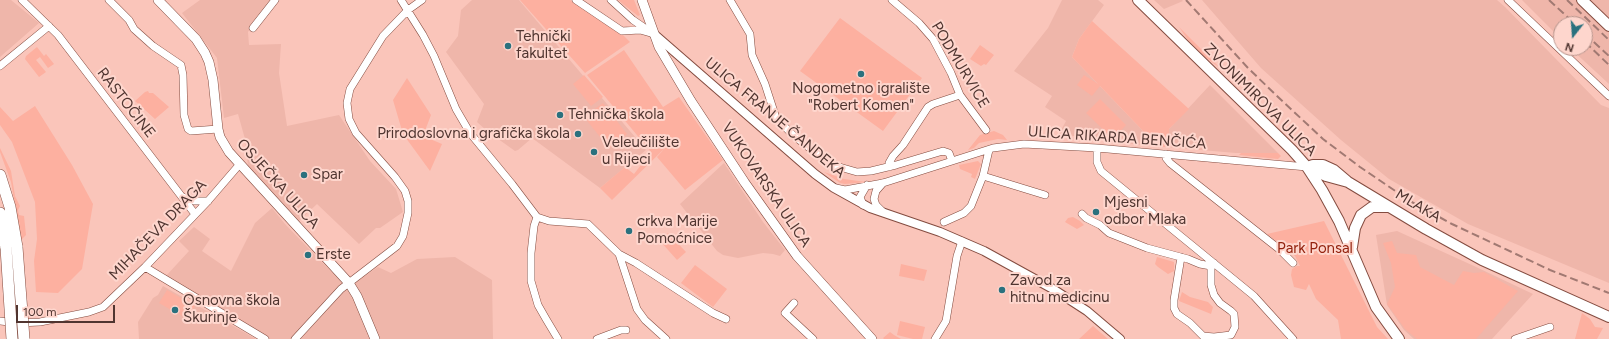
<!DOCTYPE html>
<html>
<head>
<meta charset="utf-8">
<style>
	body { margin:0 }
	#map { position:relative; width:1609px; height:339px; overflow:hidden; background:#fac5ba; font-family:Figtree,sans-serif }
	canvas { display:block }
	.north { position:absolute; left:1553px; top:16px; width:40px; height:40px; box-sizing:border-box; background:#fed6cd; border:1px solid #b8968e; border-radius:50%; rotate:197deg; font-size:11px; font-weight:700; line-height:16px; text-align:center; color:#503530 }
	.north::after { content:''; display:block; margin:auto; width:14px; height:18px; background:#2a717e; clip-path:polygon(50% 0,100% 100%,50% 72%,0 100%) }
	.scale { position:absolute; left:16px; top:305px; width:99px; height:18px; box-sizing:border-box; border:2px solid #503530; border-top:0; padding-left:5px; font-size:12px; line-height:14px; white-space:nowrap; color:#503530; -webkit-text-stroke:3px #fed6cd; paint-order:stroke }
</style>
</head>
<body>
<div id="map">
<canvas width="1609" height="339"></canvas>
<div class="north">N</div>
<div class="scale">100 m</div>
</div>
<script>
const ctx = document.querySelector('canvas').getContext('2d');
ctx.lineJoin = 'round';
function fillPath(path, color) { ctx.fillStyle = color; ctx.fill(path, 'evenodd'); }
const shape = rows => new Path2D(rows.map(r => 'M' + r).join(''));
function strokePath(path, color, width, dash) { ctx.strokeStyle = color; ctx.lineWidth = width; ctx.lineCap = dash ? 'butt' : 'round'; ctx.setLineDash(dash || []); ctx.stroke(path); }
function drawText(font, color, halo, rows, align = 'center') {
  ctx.font = font + ' Figtree,sans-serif'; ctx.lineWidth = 4; ctx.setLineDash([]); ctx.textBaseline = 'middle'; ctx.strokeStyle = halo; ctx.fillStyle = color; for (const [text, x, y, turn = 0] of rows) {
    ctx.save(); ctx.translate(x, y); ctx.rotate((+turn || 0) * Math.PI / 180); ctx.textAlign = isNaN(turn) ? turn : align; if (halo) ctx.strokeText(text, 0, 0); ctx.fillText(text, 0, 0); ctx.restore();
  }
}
fillPath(shape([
	[0,0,11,0,39,23,0,57],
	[200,0,270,0,248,32,249,45,281,44,279,73,287,126,339,115,370,161,396,189,403,212,380,228,376,228,359,244,317,204,299,221,248,166,245,139,238,114,224,118,217,58,182,13],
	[472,0,519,0,646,150,600,188,532,138,518,150,515,151,487,131,477,122,484,104,446,52,458,36,461,10],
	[1062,0,1098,0,1104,5,1079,39,1072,57,1145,133,1148,146,1059,134,1066,121,1045,107,1052,96,1014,71,1048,28],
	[1154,0,1182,0,1183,1,1164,9],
	[1202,0,1497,0,1505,7,1601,105,1609,108,1609,283,1468,224,1389,179,1341,140,1261,68],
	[1522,0,1609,0,1609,84,1570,48,1585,48,1585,24,1561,24,1561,39],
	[1210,85,1278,153,1236,153,1166,147,1169,135,1169,129],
	[724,163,763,222,785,250,780,256,773,254,763,253,738,258,723,255,717,251,680,204],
	[272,208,285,224,347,288,378,267,391,273,417,259,455,257,492,280,493,339,269,339,165,277,189,251,179,241,194,227,210,239,202,251,231,271,255,223],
	[1397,231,1474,266,1533,294,1492,339,1414,339,1404,330,1387,305,1376,235],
	[163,286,256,339,139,339,138,322,153,298,158,295]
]), '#efb6aa');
fillPath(shape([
	[520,0,570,0,623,35,630,42,585,73],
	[618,0,634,0,640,15,638,16],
	[840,18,922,78,883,131,800,71],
	[1092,21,1189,109,1169,129,1169,135,1166,147,1148,146,1145,133,1100,86,1092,96,1077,85,1084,75,1098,84,1072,57,1079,39],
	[1179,27,1220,68,1205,57,1188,40],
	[980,45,994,55,986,65,984,64,981,66,970,59],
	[37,47,44,56,46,54,54,64,48,68,40,57,36,60,46,72,39,77,25,59,26,56],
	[624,50,663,107,679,97,723,160,685,190,657,157,665,148,612,200,600,188,625,167,634,174,651,152,587,75],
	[584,75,603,97,591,106,573,84],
	[407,78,431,115,423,136,442,144,430,171,403,134,393,100],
	[148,91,149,93,153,93,169,107,155,119,135,101,145,92],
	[1100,99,1126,125,1113,139,1086,113],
	[603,103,627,134,609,148,584,117],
	[35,106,72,165,93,204,82,269,58,293,36,292,34,261,37,239,35,202,12,142,0,125,0,107,13,121],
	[994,131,1003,135,1007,140,998,139,979,143,974,148,968,150,980,135],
	[0,148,11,171,15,196,20,206,18,210,19,215,24,216,26,235,21,240,11,182,0,152],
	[1241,153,1278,153,1281,156,1278,159,1239,155],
	[978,161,981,164,975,179,971,177,972,174,960,169,959,165],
	[824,172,844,179,866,182,845,184,840,183],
	[1073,217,1080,221,1084,225,1077,229,1065,222,1068,218],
	[1324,221,1377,327,1388,339,1341,339,1338,320,1316,299,1309,284,1306,290,1294,287,1291,275,1292,269,1297,266,1300,266,1295,256,1267,234],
	[668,233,686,252,677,260,660,241],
	[1392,241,1397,253,1416,255,1420,267,1454,285,1463,271,1474,273,1484,272,1518,291,1476,339,1417,339,1405,329,1387,304,1395,287,1391,263,1383,243],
	[1157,257,1174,262,1174,271,1168,274,1158,267,1155,264],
	[901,264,927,270,924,281,899,276],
	[695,265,727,289,713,307,681,283],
	[167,290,195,306,187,319,159,303],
	[1182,292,1190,297,1208,302,1213,307,1211,314,1179,301],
	[1582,313,1590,319,1595,327,1603,328,1597,339,1575,339],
	[900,321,925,327,922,339,913,339,897,335],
	[1093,326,1108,339,1079,339],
	[890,332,894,335,901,339,884,339,883,338]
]), '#fdb0a0');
const minor = shape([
	[22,0,58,35,195,214],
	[109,0,129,20,134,29,153,46,181,65,183,75,184,115,188,129,191,131,218,129],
	[401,0,423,35,434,56,456,109,470,133,512,184,537,217,534,226,531,253,531,281,538,305,546,319,558,339],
	[576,0,622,31,640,30,654,34],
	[611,0,633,20,649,31],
	[730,0,750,34,752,55,765,84,776,118,793,135,821,157,836,166,857,172,871,171,896,165,943,151,949,153,952,161],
	[892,0,919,23,933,39,951,73,960,95,986,130],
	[1508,0,1609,96],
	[253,28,275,0],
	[0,66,49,26],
	[1097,148,1097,162,1101,171,1254,296,1293,339],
	[1166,154,1166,158,1170,163,1279,249,1293,263],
	[889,167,889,163,893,156,903,145,928,107,933,104,960,95],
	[983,176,1045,195],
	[883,183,876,191,874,199,876,205,883,212],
	[836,188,845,190,883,183,993,148,1024,144,1097,148,1307,167],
	[183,197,194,201,208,201],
	[863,205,860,197,867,185],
	[1082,214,1086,218,1100,225,1109,233,1147,248,1188,259,1200,264,1211,266,1214,263],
	[537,217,549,221,588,224,619,254,636,263,713,313,726,319],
	[944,222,964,213,971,206,983,176,989,150],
	[619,254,637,309,645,320,666,339],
	[1181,257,1174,300,1174,308,1177,314,1190,323,1203,336,1214,337,1231,335,1235,327,1234,314,1231,311,1220,303,1214,295,1211,285,1211,266],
	[145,267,265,339],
	[794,303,785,313,813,339],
	[0,321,18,323,40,322,89,312,103,307,145,267,208,201,239,165],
	[295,339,341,289,397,246,403,236,408,213,408,201,405,191,395,177,356,133,349,119,347,103,350,89,383,36,408,10,422,0],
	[597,339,621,330,626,330],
	[935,339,946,321,957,256,962,241],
	[1515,339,1550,327]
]);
const tertiary = shape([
	[654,34,815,174,834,188,870,208,940,232,984,251,1053,289,1087,311,1120,339]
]);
const secondary = shape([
	[158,0,196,39,205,53,209,62,213,80,218,129,220,137,229,152,349,283,357,296,375,339],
	[642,0,659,47,691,101,745,183,797,256,872,339]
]);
const primary = shape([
	[1138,0,1292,150,1307,167,1322,190,1339,221,1376,307,1399,339],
	[1582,0,1609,26],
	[1307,167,1313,165,1323,165,1334,170,1347,181],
	[1308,168,1326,176,1348,182,1426,229,1482,260,1609,317],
	[1352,247,1355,228,1361,215,1372,207,1388,207]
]);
const trunk = shape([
	[0,175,10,207,17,247],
	[0,213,6,248]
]);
strokePath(minor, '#844c40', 8);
strokePath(tertiary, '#844c40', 10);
strokePath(secondary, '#844c40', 10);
strokePath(primary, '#844c40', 12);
strokePath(trunk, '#844c40', 12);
strokePath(minor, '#fff', 7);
strokePath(tertiary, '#fff', 8);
strokePath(secondary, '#fff', 9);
strokePath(primary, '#fff', 10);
strokePath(trunk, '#fff', 11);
strokePath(shape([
	[1186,0,1248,68,1277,96,1323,139,1360,167,1410,201,1452,224,1550,270,1609,293],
	[1549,0,1575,24],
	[1567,0,1609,40],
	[1585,34,1609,56],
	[1585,42,1609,65]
]), '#a17972', 2, [8, 4]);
const trunkBridge = shape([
	[17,247,24,339],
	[6,248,12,339]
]);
strokePath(trunkBridge, '#844c40', 12, []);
strokePath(trunkBridge, '#fff', 11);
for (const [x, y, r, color] of [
	[508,46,4,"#2a717e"],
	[861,74,4,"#2a717e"],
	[560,115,4,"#2a717e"],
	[578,134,4,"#2a717e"],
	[594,152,4,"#2a717e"],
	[304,175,4,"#2a717e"],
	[1096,212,4,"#2a717e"],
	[629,231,4,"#2a717e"],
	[308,255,4,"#2a717e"],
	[1002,290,4,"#2a717e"],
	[175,310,4,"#2a717e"]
]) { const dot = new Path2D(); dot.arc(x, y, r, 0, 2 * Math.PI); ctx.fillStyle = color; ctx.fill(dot); strokePath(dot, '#fed6cd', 1.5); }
drawText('15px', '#503530', '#fed6cd', [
	["Tehnički",516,37],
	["fakultet",516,54],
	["Nogometno igralište",861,89,"center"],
	["\"Robert Komen\"",861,106,"center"],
	["Tehnička škola",568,115],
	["Prirodoslovna i grafička škola",570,134,"right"],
	["Veleučilište",602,143],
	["u Rijeci",602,160],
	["Spar",312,175],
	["Mjesni",1104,203],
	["odbor Mlaka",1104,220],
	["crkva Marije",637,222],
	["Pomoćnice",637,239],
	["Erste",316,255],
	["Zavod za",1010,281],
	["hitnu medicinu",1010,298],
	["Osnovna škola",183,301],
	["Škurinje",183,318]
], 'left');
drawText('15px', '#503530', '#fed6cd', [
	["PODMURVICE",960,65,59],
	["ZVONIMIROVA ULICA",1260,100,45],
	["RASTOČINE",126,103,52],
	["ULICA FRANJE ČANDEKA",775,118,40],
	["ULICA RIKARDA BENČIĆA",1117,138,4],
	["OSJEČKA ULICA",278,184,48],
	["VUKOVARSKA ULICA",766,185,56],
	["MLAKA",1418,206,31],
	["MIHAČEVA DRAGA",158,230,-46]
]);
drawText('15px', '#94230f', '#fed6cd', [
	["Park Ponsal",1315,249]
]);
</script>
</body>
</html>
